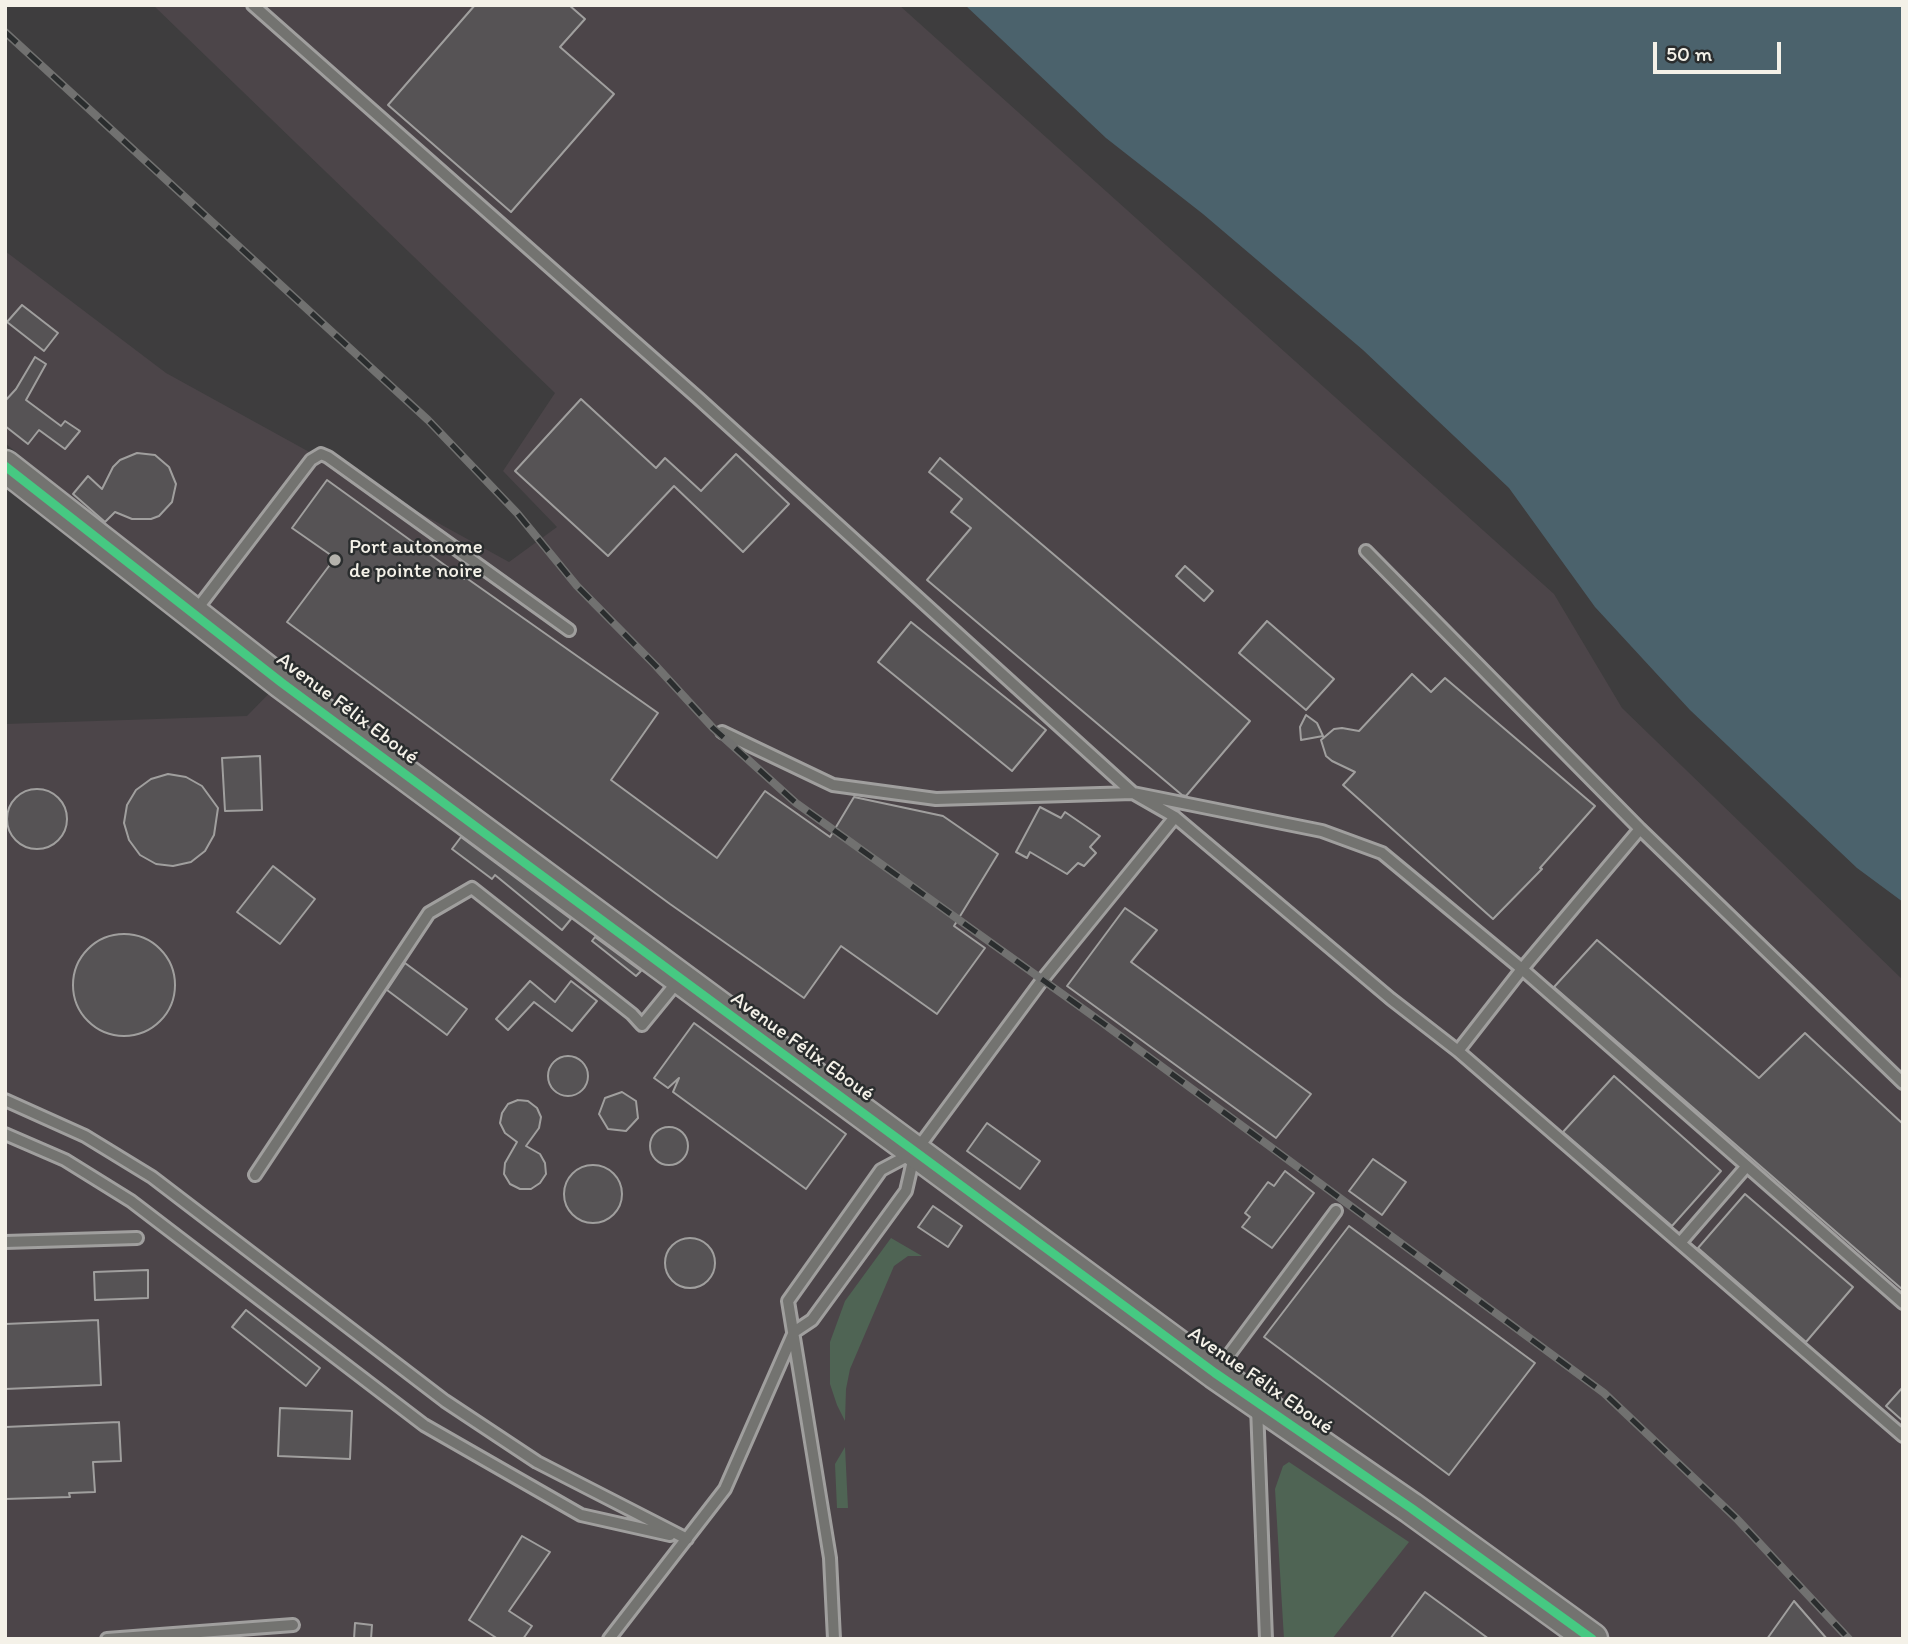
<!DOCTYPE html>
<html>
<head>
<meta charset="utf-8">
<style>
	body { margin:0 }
	#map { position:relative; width:1908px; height:1644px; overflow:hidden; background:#3e3d3e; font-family:Itim,sans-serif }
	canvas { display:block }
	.frame { position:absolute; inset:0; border:7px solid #f4f1e8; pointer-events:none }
	.scale { position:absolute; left:1653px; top:42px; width:128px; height:32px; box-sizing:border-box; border:4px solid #f4f1e8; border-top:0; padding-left:9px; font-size:21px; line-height:24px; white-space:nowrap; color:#f4f1e8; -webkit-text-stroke:5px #2a2d2e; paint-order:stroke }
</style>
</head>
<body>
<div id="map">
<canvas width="1908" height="1644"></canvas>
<div class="frame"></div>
<div class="scale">50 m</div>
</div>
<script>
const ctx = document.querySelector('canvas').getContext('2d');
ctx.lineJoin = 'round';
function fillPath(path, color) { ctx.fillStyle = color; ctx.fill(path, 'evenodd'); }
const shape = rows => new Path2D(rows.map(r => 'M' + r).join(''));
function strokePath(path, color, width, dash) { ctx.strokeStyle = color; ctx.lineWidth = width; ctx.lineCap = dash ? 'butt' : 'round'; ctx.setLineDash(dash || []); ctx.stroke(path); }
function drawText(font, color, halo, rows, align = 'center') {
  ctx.font = font + ' Itim,sans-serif'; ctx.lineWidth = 5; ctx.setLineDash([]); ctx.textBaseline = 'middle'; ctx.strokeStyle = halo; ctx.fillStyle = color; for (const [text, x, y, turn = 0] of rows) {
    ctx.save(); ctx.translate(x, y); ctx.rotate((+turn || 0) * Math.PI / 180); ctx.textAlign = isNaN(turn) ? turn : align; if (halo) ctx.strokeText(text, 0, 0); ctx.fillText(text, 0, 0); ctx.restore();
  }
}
fillPath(shape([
	[153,5,899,5,1554,594,1622,708,1903,980,1903,1639,5,1639,5,724,247,716,290,672,125,543,5,443,5,251,166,373,509,562,557,527,503,471,555,393]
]), '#4c4549');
fillPath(shape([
	[891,1238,922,1256,908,1256,894,1266,850,1369,846,1389,845,1421,837,1405,830,1384,830,1342,845,1301],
	[845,1447,848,1508,837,1508,835,1464],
	[1289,1462,1409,1542,1332,1639,1284,1639,1275,1489,1283,1466]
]), '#4f6454');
fillPath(shape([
	[965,5,1903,5,1903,902,1857,868,1690,710,1595,607,1509,488,1363,350,1203,214,1106,138]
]), '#4b626c');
const building = shape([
	[475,5,569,5,585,19,560,47,614,94,511,212,388,105,475,5],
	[22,305,58,333,44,351,7,322,22,305],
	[35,357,46,364,26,400,61,426,65,421,80,431,65,449,39,430,28,444,5,426,5,401,16,389,35,357],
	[581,399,656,468,665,458,701,491,736,454,789,504,743,552,674,486,608,556,515,471,581,399],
	[137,453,155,455,169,467,176,484,172,502,159,516,151,519,132,519,115,512,105,522,73,494,88,476,102,489,113,467,120,460,137,453],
	[940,458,1250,721,1186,796,1182,795,927,580,971,528,951,512,962,499,929,472,940,458],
	[327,480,464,579,465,577,658,713,611,780,717,858,765,791,830,837,854,797,943,816,998,854,954,926,985,948,937,1014,841,946,804,998,670,904,287,622,335,558,292,528,327,480],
	[1185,566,1213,591,1204,601,1176,576,1185,566],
	[1267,621,1334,679,1306,710,1239,653,1267,621],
	[911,622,1046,730,1012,771,878,662,911,622],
	[1412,674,1431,692,1445,678,1595,806,1540,868,1542,869,1493,919,1343,785,1355,772,1332,761,1326,756,1321,740,1334,729,1342,728,1359,731,1412,674],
	[1306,715,1317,723,1323,736,1301,740,1300,727,1306,715],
	[260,756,262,810,225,811,222,758,260,756],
	[168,774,186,777,202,786,218,808,214,835,205,851,191,862,173,866,156,864,140,855,129,840,124,823,127,805,136,790,151,779,168,774],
	'7 819a30 30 0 1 1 60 0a30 30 0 1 1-60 0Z',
	[1040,807,1061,818,1065,812,1100,836,1090,847,1096,853,1084,866,1078,863,1067,874,1030,852,1027,858,1016,852,1040,807],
	[461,837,571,919,562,930,495,875,492,879,452,849,461,837],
	[273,866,315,899,280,944,237,912,273,866],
	[1125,908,1157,930,1131,962,1311,1094,1276,1138,1067,986,1125,908],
	'73 985a51 51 0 1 1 102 0a51 51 0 1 1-102 0Z',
	[595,937,641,971,636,976,592,941,595,937],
	[1597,940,1759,1078,1805,1033,1903,1124,1903,1290,1554,987,1597,940],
	[405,963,467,1009,447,1035,387,990,405,963],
	[530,981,555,1002,571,981,597,1001,572,1031,534,1002,508,1030,496,1019,530,981],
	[694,1023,846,1134,806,1189,673,1092,679,1078,668,1088,654,1078,694,1023],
	'548 1076a20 20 0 1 1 40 0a20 20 0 1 1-40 0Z',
	[1614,1076,1721,1171,1672,1226,1563,1132,1614,1076],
	[622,1092,636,1101,638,1118,626,1131,608,1129,599,1114,605,1098,622,1092],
	[518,1100,528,1101,537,1108,541,1117,539,1128,526,1146,540,1154,545,1163,546,1174,540,1183,531,1189,520,1189,510,1184,504,1174,505,1163,517,1142,505,1133,500,1123,502,1113,508,1104,518,1100],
	[987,1123,1040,1161,1020,1189,967,1151,987,1123],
	'650 1146a19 19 0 1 1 38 0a19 19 0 1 1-38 0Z',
	[1373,1159,1406,1182,1382,1215,1349,1191,1373,1159],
	'564 1194a29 29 0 1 1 58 0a29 29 0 1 1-58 0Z',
	[1285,1171,1314,1193,1272,1248,1242,1227,1250,1217,1245,1213,1268,1182,1274,1186,1285,1171],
	[1745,1194,1853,1287,1806,1342,1698,1248,1745,1194],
	[933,1206,962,1226,948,1247,918,1227,933,1206],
	[1349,1226,1535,1363,1449,1475,1264,1337,1349,1226],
	'665 1263a25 25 0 1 1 50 0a25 25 0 1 1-50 0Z',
	[148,1270,148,1298,95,1300,94,1272,148,1270],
	[246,1310,320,1368,306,1386,232,1327,246,1310],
	[98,1320,101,1385,5,1389,5,1324,98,1320],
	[1903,1387,1903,1421,1886,1406,1903,1387],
	[280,1408,352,1411,350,1459,278,1456,280,1408],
	[119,1422,121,1461,93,1462,95,1492,69,1493,70,1497,5,1499,5,1427,119,1422],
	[522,1536,550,1552,509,1611,532,1626,523,1639,498,1639,469,1620,522,1536],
	[1425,1592,1489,1639,1390,1639,1425,1592],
	[1794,1601,1827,1639,1767,1639,1794,1601],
	[355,1623,372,1625,371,1639,354,1639,355,1623]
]);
fillPath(building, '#565355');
strokePath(building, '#a09f9e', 2);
const lane = shape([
	[253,5,698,398,1133,793,1175,817,1391,999,1458,1051,1903,1436],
	[1366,551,1640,829,1903,1083],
	[194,613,311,460,321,454,328,457,569,630],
	[722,732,833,785,936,799,1133,793,1322,831,1382,853,1522,969,1903,1303],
	[1458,1051,1522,969,1640,829],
	[5,1100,85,1136,152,1177,445,1401,537,1462,687,1539],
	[5,1134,65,1160,131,1201,424,1425,581,1515,670,1535],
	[255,1175,429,913,472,888,632,1014,642,1025,678,981],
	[5,1242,137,1238],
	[1680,1243,1746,1167],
	[1217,1371,1336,1211],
	[1257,1407,1266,1639],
	[107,1639,293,1625],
	[609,1639,725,1489,794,1332,812,1320,906,1191,915,1152,1043,979,1175,817],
	[834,1639,830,1558,788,1301,881,1170,911,1154]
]);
const secondary = shape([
	[5,466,282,683,680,978,1215,1373,1411,1508,1592,1639]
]);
strokePath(lane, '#a09f9e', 16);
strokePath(secondary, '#a09f9e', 35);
strokePath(lane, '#737370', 10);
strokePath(secondary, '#737370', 30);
const rail = shape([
	[5,32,428,420,517,513,577,586,656,666,713,728,796,803,1100,1021,1604,1393,1737,1519,1849,1639]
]);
strokePath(rail, '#717170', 8);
strokePath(rail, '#2a2d2e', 5, [16]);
strokePath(shape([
	[5,466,282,683,680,978,1215,1373,1411,1508,1592,1639]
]), '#46c982', 9);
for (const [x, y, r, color] of [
	[335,560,7,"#b4b2ac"]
]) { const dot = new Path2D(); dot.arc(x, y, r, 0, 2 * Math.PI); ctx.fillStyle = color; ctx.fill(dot); strokePath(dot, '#2a2d2e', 2.5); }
drawText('21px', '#f4f1e8', '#2a2d2e', [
	["Port autonome",349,548],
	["de pointe noire",349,572]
], 'left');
drawText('21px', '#f4f1e8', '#2a2d2e', [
	["Avenue Félix Eboué",347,709,37],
	["Avenue Félix Eboué",802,1047,36],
	["Avenue Félix Eboué",1260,1381,35]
]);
</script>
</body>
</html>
